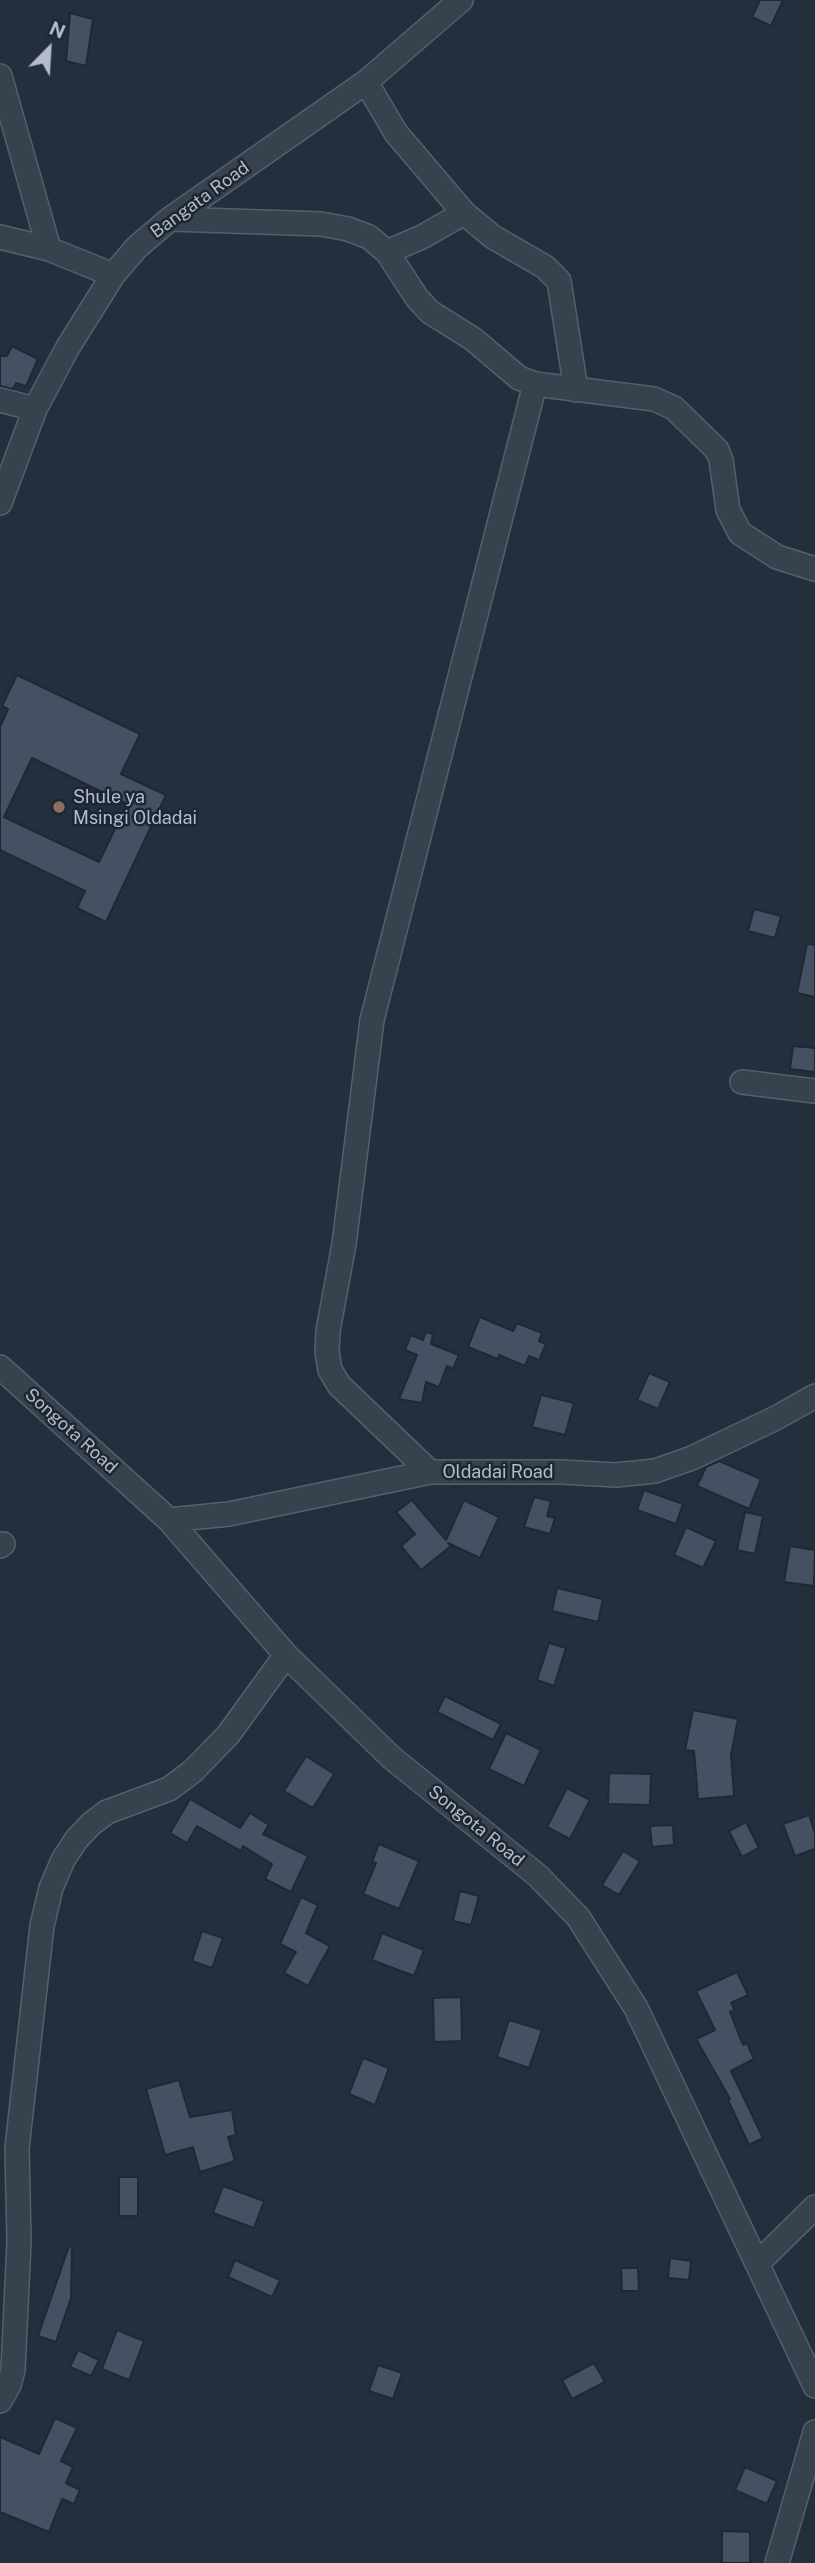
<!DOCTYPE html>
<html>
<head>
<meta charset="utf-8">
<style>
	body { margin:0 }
	#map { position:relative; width:815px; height:2563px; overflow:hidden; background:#242f3e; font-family:"Public Sans",sans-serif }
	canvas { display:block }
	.north { position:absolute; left:14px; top:14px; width:70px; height:70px; -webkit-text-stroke:5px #1d2633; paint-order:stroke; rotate:24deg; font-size:19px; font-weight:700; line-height:28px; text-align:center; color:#b4bcc9 }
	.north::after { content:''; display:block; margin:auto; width:24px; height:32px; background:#b4bcc9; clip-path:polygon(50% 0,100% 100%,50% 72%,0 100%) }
</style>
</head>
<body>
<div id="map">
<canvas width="815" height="2563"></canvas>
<div class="north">N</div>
</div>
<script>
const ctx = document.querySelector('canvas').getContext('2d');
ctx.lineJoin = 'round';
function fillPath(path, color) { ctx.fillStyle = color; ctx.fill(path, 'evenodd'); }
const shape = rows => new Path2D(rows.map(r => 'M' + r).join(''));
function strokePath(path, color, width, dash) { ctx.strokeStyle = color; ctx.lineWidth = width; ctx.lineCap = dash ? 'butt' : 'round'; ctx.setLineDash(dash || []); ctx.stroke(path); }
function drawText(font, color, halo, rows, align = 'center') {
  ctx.font = font + ' "Public Sans",sans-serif'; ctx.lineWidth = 5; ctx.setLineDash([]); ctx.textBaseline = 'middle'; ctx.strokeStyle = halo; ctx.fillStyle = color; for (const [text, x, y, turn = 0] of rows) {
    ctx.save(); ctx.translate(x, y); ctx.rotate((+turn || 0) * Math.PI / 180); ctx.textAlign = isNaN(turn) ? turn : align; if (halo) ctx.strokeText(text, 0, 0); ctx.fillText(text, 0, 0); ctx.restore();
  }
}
const building = shape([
	[760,0,783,0,771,26,752,17,760,0],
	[70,13,93,19,86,66,66,61,70,13],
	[12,346,38,359,26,386,16,383,13,389,0,386,0,356,7,356,12,346],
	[17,675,140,734,121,774,166,795,106,922,77,908,85,891,0,850,0,727,8,709,2,706,17,675],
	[32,758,127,804,99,862,4,817,32,758],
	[754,909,781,916,775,938,748,931,754,909],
	[807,944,815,945,815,997,797,993,807,944],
	[793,1046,815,1048,815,1072,790,1069,793,1046],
	[480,1317,513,1331,517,1323,542,1333,539,1341,546,1344,539,1360,529,1356,525,1366,499,1355,498,1359,468,1347,480,1317],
	[426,1332,433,1334,431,1344,459,1355,453,1369,447,1366,439,1387,426,1382,422,1403,399,1399,417,1355,405,1350,411,1335,423,1340,426,1332],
	[649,1373,670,1382,658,1409,637,1400,649,1373],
	[541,1395,574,1403,565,1435,532,1427,541,1395],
	[719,1461,761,1479,749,1509,697,1486,706,1467,719,1461],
	[644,1490,683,1504,676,1524,637,1510,644,1490],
	[534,1497,551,1501,547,1516,555,1518,550,1534,524,1527,534,1497],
	[412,1500,446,1540,464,1500,499,1517,480,1558,448,1543,451,1546,421,1570,401,1546,415,1534,396,1512,412,1500],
	[745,1512,763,1516,755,1554,737,1550,745,1512],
	[686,1527,716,1541,703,1568,674,1555,686,1527],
	[790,1546,815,1550,814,1586,784,1582,790,1546],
	[557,1588,603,1599,598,1622,552,1611,557,1588],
	[549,1643,566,1648,554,1686,537,1680,549,1643],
	[445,1696,501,1724,493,1740,437,1712,445,1696],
	[693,1710,738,1719,731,1755,734,1796,698,1799,694,1751,685,1750,693,1710],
	[506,1733,541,1750,524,1786,489,1769,506,1733],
	[306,1756,334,1774,313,1808,284,1791,306,1756],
	[609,1773,651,1774,650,1805,608,1804,609,1773],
	[567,1788,590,1800,570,1839,547,1827,567,1788],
	[190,1799,240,1828,250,1813,269,1825,263,1834,308,1856,291,1892,265,1879,272,1864,243,1846,241,1851,197,1826,187,1843,170,1833,190,1799],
	[809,1815,815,1833,815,1849,795,1856,783,1824,809,1815],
	[746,1822,759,1848,742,1857,729,1831,746,1822],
	[673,1825,674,1845,652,1847,650,1826,673,1825],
	[379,1844,419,1861,399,1909,363,1894,376,1863,372,1862,379,1844],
	[623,1851,640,1861,619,1895,602,1885,623,1851],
	[460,1891,479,1896,471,1925,453,1921,460,1891],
	[301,1897,318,1905,306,1933,330,1946,308,1986,284,1973,296,1952,280,1944,301,1897],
	[202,1931,223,1938,212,1968,192,1961,202,1931],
	[382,1933,424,1950,414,1976,372,1960,382,1933],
	[737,1972,748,1995,731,2003,735,2010,730,2012,743,2045,747,2043,754,2059,731,2071,763,2138,749,2145,728,2100,730,2099,696,2039,715,2030,696,1991,737,1972],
	[461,1997,462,2041,434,2042,433,1998,461,1997],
	[509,2020,542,2030,529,2068,497,2057,509,2020],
	[363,2058,389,2068,375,2105,349,2094,363,2058],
	[179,2080,190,2117,232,2110,236,2135,228,2137,235,2161,200,2172,193,2147,165,2155,146,2089,179,2080],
	[119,2177,138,2177,138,2216,119,2216,119,2177],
	[223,2186,264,2201,254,2228,213,2213,223,2186],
	[69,2246,72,2247,71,2298,56,2342,38,2336,69,2246],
	[670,2258,691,2261,689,2280,668,2278,670,2258],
	[235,2260,280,2280,272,2297,228,2277,235,2260],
	[621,2268,638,2268,639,2291,622,2291,621,2268],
	[117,2330,144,2341,129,2380,102,2369,117,2330],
	[78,2350,99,2360,91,2376,70,2367,78,2350],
	[594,2363,605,2382,572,2399,562,2380,594,2363],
	[378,2365,402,2373,393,2399,369,2391,378,2365],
	[55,2418,77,2428,61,2461,73,2467,66,2483,80,2490,74,2504,62,2499,49,2532,0,2512,0,2437,39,2454,55,2418],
	[745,2467,777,2481,767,2504,735,2490,745,2467],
	[722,2531,750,2532,750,2563,722,2563,722,2531]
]);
fillPath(building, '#455162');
strokePath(building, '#1f2835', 2);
const minor = shape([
	[0,76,49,249],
	[366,82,396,133,464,213,493,237,545,267,559,281,576,390],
	[170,219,321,224,348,229,369,237,387,252,417,298,430,312,473,339,519,378,535,384,654,399,674,408,717,450,721,460,728,510,740,533,777,557,815,569],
	[0,237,49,249,113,275],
	[387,252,422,237,464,213],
	[0,400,35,409],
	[0,503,35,409,68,347,113,275,137,247,170,219,366,82,461,0],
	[742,1082,815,1091],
	[0,1367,169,1520,286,1655,392,1758,537,1875,578,1917,636,2008,815,2386],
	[430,1472,339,1385,330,1370,327,1352,328,1331,344,1244,372,1020,535,384],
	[169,1520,229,1514,430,1472,561,1472,616,1475,655,1471,692,1458,776,1418,815,1396],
	[0,1546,3,1544],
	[758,2263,815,2207],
	[0,2401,9,2385,13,2370,19,2242,17,2148,42,1926,51,1888,63,1860,76,1840,91,1824,107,1812,169,1789,193,1771,228,1735,286,1655],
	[777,2563,815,2432]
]);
strokePath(minor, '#565f6c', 26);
strokePath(minor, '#38414e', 23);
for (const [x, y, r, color] of [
	[59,807,7,"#8d6e63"]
]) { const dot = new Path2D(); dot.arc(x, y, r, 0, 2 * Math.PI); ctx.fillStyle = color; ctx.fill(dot); strokePath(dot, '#1d2633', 2.5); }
drawText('18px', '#b4bcc9', '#1d2633', [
	["Bangata Road",200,200,-36],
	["Songota Road",71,1431,42],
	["Oldadai Road",498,1472],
	["Songota Road",476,1826,39]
]);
drawText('18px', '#b4bcc9', '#1d2633', [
	["Shule ya",73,797],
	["Msingi Oldadai",73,818]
], 'left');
</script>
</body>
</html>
